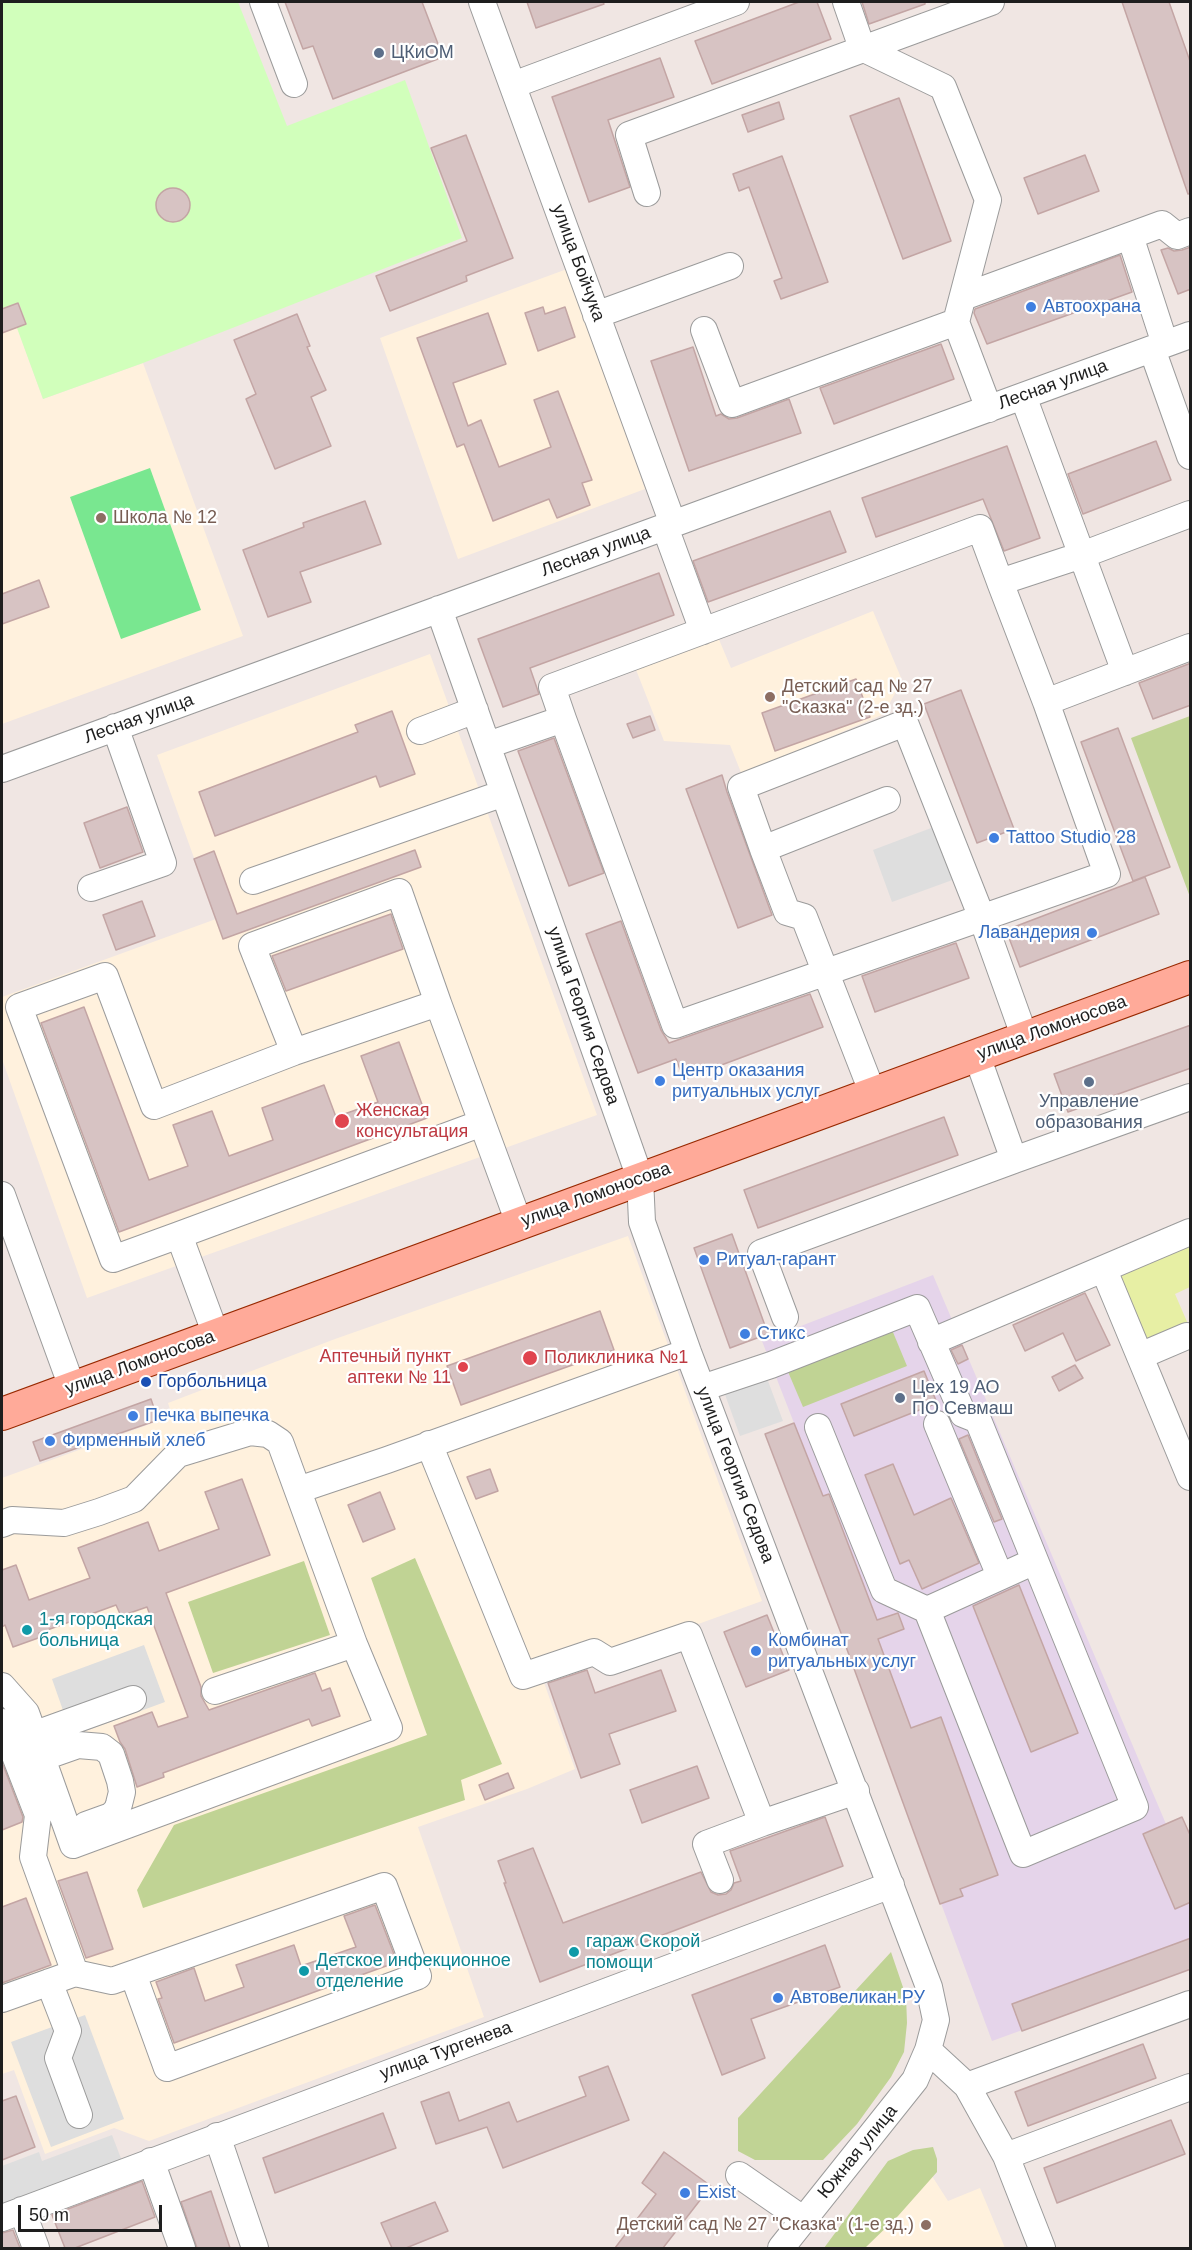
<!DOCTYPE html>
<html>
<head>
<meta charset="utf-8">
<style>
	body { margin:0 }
	#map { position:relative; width:1192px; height:2250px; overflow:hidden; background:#f0e6e3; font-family:Helvetica,sans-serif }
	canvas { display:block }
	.frame { position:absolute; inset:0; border:3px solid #1e1e1e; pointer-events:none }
	.scale { position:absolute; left:18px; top:2205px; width:144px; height:27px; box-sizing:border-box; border:3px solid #1e1e1e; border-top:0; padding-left:8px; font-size:18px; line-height:21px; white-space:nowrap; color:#1e1e1e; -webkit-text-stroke:4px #fff; paint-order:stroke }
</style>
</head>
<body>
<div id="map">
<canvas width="1192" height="2250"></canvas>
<div class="frame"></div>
<div class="scale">50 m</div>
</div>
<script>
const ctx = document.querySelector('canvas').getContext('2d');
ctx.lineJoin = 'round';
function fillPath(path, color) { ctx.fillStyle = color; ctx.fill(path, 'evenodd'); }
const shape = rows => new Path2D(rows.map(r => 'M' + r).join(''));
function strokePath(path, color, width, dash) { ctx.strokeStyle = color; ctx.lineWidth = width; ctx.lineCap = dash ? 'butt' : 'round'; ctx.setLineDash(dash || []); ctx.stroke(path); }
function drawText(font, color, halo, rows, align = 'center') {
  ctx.font = font + ' Helvetica,sans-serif'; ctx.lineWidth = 4.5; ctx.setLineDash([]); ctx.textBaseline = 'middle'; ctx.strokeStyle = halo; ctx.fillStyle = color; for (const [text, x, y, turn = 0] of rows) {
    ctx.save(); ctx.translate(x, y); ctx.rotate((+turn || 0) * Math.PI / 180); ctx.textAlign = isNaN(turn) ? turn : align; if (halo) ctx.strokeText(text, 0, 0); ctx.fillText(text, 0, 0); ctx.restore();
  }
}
fillPath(shape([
	[933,1275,1166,1824,1190,1837,1190,1969,992,2041,841,1633,765,1434,794,1423,762,1341]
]), '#e5d4ea');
fillPath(shape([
	[567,269,645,489,458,559,380,338],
	[18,303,26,324,17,327,43,399,143,363,243,636,2,724,2,309],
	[873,611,902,680,884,714,742,775,730,745,664,741,633,662,715,630,731,668],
	[430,654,597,1115,87,1298,2,1059,2,997,216,919,157,755],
	[628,1236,762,1601,543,1680,575,1769,527,1789,418,1827,484,2017,149,2141,114,2128,45,2154,14,2070,2,2074,2,1478,172,1416,168,1403,335,1339],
	[923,2162,948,2201,980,2188,1005,2248,840,2248]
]), '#fff1dd');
fillPath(shape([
	[1190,1238,1190,1287,1175,1294,1188,1324,1151,1341,1135,1337,1117,1282,1128,1264]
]), '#e7efa4');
fillPath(shape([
	[1190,716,1190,897,1131,738],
	[890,1325,907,1366,803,1407,786,1367],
	[415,1558,502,1764,461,1780,465,1800,143,1908,137,1890,174,1825,427,1735,371,1578],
	[304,1561,330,1635,213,1673,188,1602],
	[891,1952,906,1996,907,2023,904,2052,891,2077,857,2124,823,2160,755,2160,738,2151,738,2118],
	[933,2147,937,2159,937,2172,898,2216,865,2248,824,2248,888,2161,913,2150]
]), '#c0d394');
fillPath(shape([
	[2,2,238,2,287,126,405,80,462,238,143,363,43,399,17,328,26,324,19,303,2,309]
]), '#d1ffbb');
fillPath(shape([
	[150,468,201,610,121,639,70,497]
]), '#79e790');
fillPath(shape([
	[939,825,958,878,892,902,873,850],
	[765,1373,783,1421,740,1436,723,1389],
	[144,1645,165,1702,72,1736,52,1679],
	[85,2015,124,2119,51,2147,11,2042],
	[112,2135,122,2161,2,2206,2,2166,39,2152,42,2161]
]), '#dedede');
const building = shape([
	[285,2,422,2,443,57,333,99,313,46,303,49,285,2],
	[527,2,603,2,604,4,536,28,527,2],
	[799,2,817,2,831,39,712,84,695,41,799,2],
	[862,2,925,2,925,4,869,24,862,2],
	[1122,2,1169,2,1191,64,1191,193,1188,194,1122,2],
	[660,58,674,97,608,120,630,187,589,202,552,97,660,58],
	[899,98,951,241,903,259,850,116,899,98],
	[779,102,784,119,748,132,742,115,779,102],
	[466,135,513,258,466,276,467,281,390,311,376,276,467,241,431,148,466,135],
	[1085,155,1099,191,1038,214,1024,178,1085,155],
	[782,156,828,282,781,299,774,281,782,278,749,187,739,191,733,174,782,156],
	'156 205a17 17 0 1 1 34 0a17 17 0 1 1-34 0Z',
	[1191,247,1191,289,1178,294,1161,250,1168,248,1174,251,1182,250,1191,247],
	[1120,255,1132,292,987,344,974,313,975,309,1120,255],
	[18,303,26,324,2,333,2,309,18,303],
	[543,307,545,314,565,307,575,337,538,351,525,313,543,307],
	[488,313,506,364,453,383,468,426,481,420,499,467,551,447,534,400,558,391,592,480,582,483,590,505,557,518,549,499,493,521,464,444,457,447,417,338,488,313],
	[297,314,310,346,307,347,326,390,311,397,331,446,275,469,246,399,256,394,234,340,297,314],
	[941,344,954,379,834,424,820,388,941,344],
	[693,347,716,416,721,414,729,419,737,418,789,399,801,433,689,471,651,361,693,347],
	[1156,441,1171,480,1083,514,1068,474,1156,441],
	[1007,446,1040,538,1004,551,983,499,876,537,862,498,1007,446],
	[365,501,381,544,300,572,311,602,268,617,243,550,304,527,303,523,365,501],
	[830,511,846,552,708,602,693,561,830,511],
	[659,573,674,615,530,668,539,694,503,707,478,639,659,573],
	[39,580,49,607,2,624,2,594,39,580],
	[1191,663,1191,705,1153,719,1139,683,1191,663],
	[856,679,870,717,775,751,762,713,856,679],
	[961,690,1014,829,977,843,924,704,961,690],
	[392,711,415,774,380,787,376,776,215,836,199,792,358,732,355,725,392,711],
	[650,716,655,730,633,738,627,724,650,716],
	[1118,728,1170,867,1133,881,1081,742,1118,728],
	[554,738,604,873,569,886,518,751,554,738],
	[722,775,727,792,772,915,738,928,686,789,722,775],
	[127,807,143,852,100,868,84,823,127,807],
	[415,850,421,867,223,939,194,859,214,851,237,914,415,850],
	[1145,877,1159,914,1020,967,1006,930,1145,877],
	[142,901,155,936,116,950,103,915,142,901],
	[391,914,403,949,286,991,272,956,391,914],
	[621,921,661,1030,669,1043,810,994,823,1027,684,1079,676,1059,638,1073,586,934,621,921],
	[956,943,969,978,875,1012,862,976,956,943],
	[84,1007,149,1180,188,1166,173,1125,212,1111,229,1156,273,1140,262,1108,324,1085,336,1117,378,1102,361,1056,399,1042,427,1118,119,1232,41,1023,84,1007],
	[1191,1025,1191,1068,1068,1112,1054,1074,1191,1025],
	[944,1117,958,1155,758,1228,744,1190,944,1117],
	[732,1234,768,1334,730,1348,694,1248,732,1234],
	[1085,1293,1110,1345,1076,1361,1063,1333,1025,1351,1013,1325,1085,1293],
	[600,1311,614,1350,461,1405,447,1366,600,1311],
	[962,1345,968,1359,958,1364,951,1350,962,1345],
	[1075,1365,1083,1378,1059,1391,1052,1377,1075,1365],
	[924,1371,937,1403,854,1436,841,1404,924,1371],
	[151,1399,158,1420,40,1461,33,1442,151,1399],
	[794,1423,823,1496,829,1494,877,1620,898,1613,904,1629,878,1639,911,1728,941,1717,998,1875,960,1889,963,1896,940,1904,841,1633,765,1434,794,1423],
	[968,1435,1002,1519,994,1522,959,1439,968,1435],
	[893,1464,914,1515,951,1498,979,1563,922,1589,909,1560,900,1564,865,1475,893,1464],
	[490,1469,498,1491,476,1499,467,1477,490,1469],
	[242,1479,270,1555,166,1593,201,1687,201,1696,209,1710,315,1673,322,1691,330,1688,340,1716,312,1726,309,1719,163,1773,164,1777,137,1787,125,1749,120,1742,114,1726,152,1712,158,1727,188,1717,147,1607,121,1616,116,1605,39,1633,41,1637,13,1647,5,1625,2,1627,2,1570,16,1565,29,1600,90,1578,78,1548,148,1522,159,1551,219,1529,205,1492,242,1479],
	[380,1492,395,1529,363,1542,348,1505,380,1492],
	[1019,1585,1078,1733,1031,1752,973,1606,1019,1585],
	[767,1615,789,1670,746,1687,724,1632,767,1615],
	[587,1670,595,1693,661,1670,676,1711,609,1734,620,1764,581,1778,548,1683,587,1670],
	[2,1762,23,1817,22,1822,2,1830,2,1762],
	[697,1766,709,1798,642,1823,630,1790,697,1766],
	[508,1773,514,1788,485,1800,479,1785,508,1773],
	[825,1817,843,1866,540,1982,504,1883,506,1883,498,1861,533,1848,563,1923,701,1872,711,1892,718,1895,726,1894,731,1890,734,1883,741,1881,730,1851,825,1817],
	[1182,1817,1191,1837,1191,1902,1175,1909,1143,1834,1182,1817],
	[87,1872,113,1949,86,1958,58,1881,87,1872],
	[26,1898,51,1965,2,1983,2,1907,26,1898],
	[375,1905,397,1962,174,2043,158,1999,162,1998,156,1982,194,1968,205,2001,244,1987,236,1965,294,1945,301,1966,356,1947,344,1916,375,1905],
	[1191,1938,1191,1969,1022,2031,1012,2004,1191,1938],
	[825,1945,840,1987,751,2019,765,2058,722,2075,692,1995,825,1945],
	[1143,2044,1156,2078,1028,2126,1015,2092,1143,2044],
	[608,2066,629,2120,503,2168,487,2127,436,2144,421,2102,449,2092,459,2121,509,2102,517,2122,586,2096,579,2077,608,2066],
	[16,2096,35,2147,2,2160,2,2101,16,2096],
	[383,2113,396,2148,275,2193,263,2158,383,2113],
	[1171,2120,1185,2154,1057,2203,1044,2168,1171,2120],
	[664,2152,711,2186,663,2248,615,2248,656,2194,642,2183,664,2152],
	[142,2181,155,2217,75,2248,65,2248,52,2215,142,2181],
	[211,2191,230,2248,197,2248,181,2202,211,2191],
	[435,2202,448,2231,406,2248,392,2248,381,2223,435,2202],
	[13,2230,20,2248,2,2248,2,2233,13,2230]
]);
fillPath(building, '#d7c3c3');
strokePath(building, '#c3a5a4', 1.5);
const minor = shape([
	[263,2,294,84],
	[482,2,673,524],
	[513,85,736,2],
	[647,193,629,135,991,2],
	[1130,236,1165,344],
	[963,297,1162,224,1177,236,1190,231],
	[596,315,730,266],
	[956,322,989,409],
	[704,330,732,404,956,322,988,200,943,87,862,48,846,2],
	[1152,349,1190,456],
	[1023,396,1125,672],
	[665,527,703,631],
	[1000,582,1046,702],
	[439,609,640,1178,642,1222,688,1352,929,1987,936,2020,928,2050,915,2080,781,2248],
	[563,719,552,687,980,528,1000,582,1082,555,1190,514],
	[420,731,475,710],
	[488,745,563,719,675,1025,1107,874,1046,702,1190,647],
	[2,769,1190,335],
	[763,849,741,787,905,723,982,918,1025,1038],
	[253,881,504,793],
	[91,888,163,863,115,727],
	[294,1052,252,946,399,892,438,1003],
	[977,1056,1014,1160,1190,1097],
	[873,1094,804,917,787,912,763,849,887,800],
	[2,1195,72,1387],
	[179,1235,482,1123],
	[1104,1270,1190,1477],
	[785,1317,761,1253,1014,1160],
	[216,1335,179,1235,113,1259,19,1007,105,976,154,1106,294,1052,438,1003,519,1223],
	[931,1342,1190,1232],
	[1140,1356,1187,1336],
	[702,1388,771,1365,917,1308,963,1414,978,1420,1135,1807,1023,1854,927,1610,884,1590,818,1427],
	[937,1424,1000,1576],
	[429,1444,523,1676,594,1652,610,1662,689,1635,762,1823,856,1791],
	[298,1490,387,1460,688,1352],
	[2,1524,12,1520,64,1523,99,1512,134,1499,178,1454,250,1432,268,1434,280,1442,354,1644,389,1728,73,1845,26,1713,2,1686],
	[927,1610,1035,1561],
	[215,1691,354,1644],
	[2,1722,38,1815,33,1857,75,1973],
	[33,1735,133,1699],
	[41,1758,78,1745,102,1747,111,1754,120,1781,122,1792,119,1804,117,1810,111,1816,86,1825],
	[720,1880,706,1844,762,1823],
	[49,1982,68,2031,58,2058,79,2115],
	[2,1999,75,1973,112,1981,384,1886,418,1976,167,2068,133,1974],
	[928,2050,967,2086,1006,2156,1042,2248],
	[967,2086,1190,2004],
	[217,2136,255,2248],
	[1006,2156,1190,2087],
	[151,2161,182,2248],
	[739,2175,804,2220],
	[22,2210,36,2248],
	[2,2218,891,1885]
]);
const major = shape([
	[2,1414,1190,977]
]);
strokePath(minor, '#9b9b9b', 28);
strokePath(major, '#982900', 34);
strokePath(minor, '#fff', 26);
strokePath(major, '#fa9', 32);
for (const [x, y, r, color] of [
	[379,53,6,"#5c6f8a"],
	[1031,307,6,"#3f7fe0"],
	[101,518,6,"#8d6e63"],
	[770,697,6,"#8d6e63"],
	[994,838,6,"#3f7fe0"],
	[1092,933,6,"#3f7fe0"],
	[660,1081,6,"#3f7fe0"],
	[1089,1082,6,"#5c6f8a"],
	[342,1121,8,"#e0444e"],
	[704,1260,6,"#3f7fe0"],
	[745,1334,6,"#3f7fe0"],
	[530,1358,8,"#e0444e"],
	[463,1367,6,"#e0444e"],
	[146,1382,6,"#1a4fb4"],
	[900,1398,6,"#5c6f8a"],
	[133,1416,6,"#3f7fe0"],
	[50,1441,6,"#3f7fe0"],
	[27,1630,6,"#0f9aa8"],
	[756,1651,6,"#3f7fe0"],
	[574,1952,6,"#0f9aa8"],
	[304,1971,6,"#0f9aa8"],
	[778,1998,6,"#3f7fe0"],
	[685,2193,6,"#3f7fe0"],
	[926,2225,6,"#8d6e63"]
]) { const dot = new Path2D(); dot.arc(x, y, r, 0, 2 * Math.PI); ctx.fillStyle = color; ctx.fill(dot); strokePath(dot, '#fff', 2); }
drawText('18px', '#4e5e75', '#fff', [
	["ЦКиОМ",391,53],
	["Управление",1089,1102,"center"],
	["образования",1089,1123,"center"],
	["Цех 19 АО",912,1388],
	["ПО Севмаш",912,1409]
], 'left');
drawText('18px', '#1e1e1e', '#fff', [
	["улица Бойчука",578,263,70],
	["Лесная улица",1053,385,-20],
	["Лесная улица",596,552,-20],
	["Лесная улица",139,719,-20],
	["улица Георгия Седова",583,1016,71],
	["улица Ломоносова",1052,1028,-20],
	["улица Ломоносова",596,1195,-20],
	["улица Ломоносова",140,1363,-20],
	["улица Георгия Седова",735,1475,69],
	["улица Тургенева",446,2051,-20],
	["Южная улица",858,2152,-51]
]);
drawText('18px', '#366cbe', '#fff', [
	["Автоохрана",1043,307],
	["Tattoo Studio 28",1006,838],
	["Лавандерия",1080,933,"right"],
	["Центр оказания",672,1071],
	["ритуальных услуг",672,1092],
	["Ритуал-гарант",716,1260],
	["Стикс",757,1334],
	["Печка выпечка",145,1416],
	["Фирменный хлеб",62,1441],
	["Комбинат",768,1641],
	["ритуальных услуг",768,1662],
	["Автовеликан.РУ",790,1998],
	["Exist",697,2193]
], 'left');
drawText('18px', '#785e54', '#fff', [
	["Школа № 12",113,518],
	["Детский сад № 27",782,687],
	["\"Сказка\" (2-е зд.)",782,708],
	["Детский сад № 27 \"Сказка\" (1-е зд.)",914,2225,"right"]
], 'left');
drawText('18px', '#be3a42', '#fff', [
	["Женская",356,1111],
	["консультация",356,1132],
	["Аптечный пункт",451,1357,"right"],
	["аптеки № 11",451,1378,"right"],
	["Поликлиника №1",544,1358]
], 'left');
drawText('18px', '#164399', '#fff', [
	["Горбольница",158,1382]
], 'left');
drawText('18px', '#0d838f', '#fff', [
	["1-я городская",39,1620],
	["больница",39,1641],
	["гараж Скорой",586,1942],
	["помощи",586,1963],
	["Детское инфекционное",316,1961],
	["отделение",316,1982]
], 'left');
</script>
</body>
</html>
